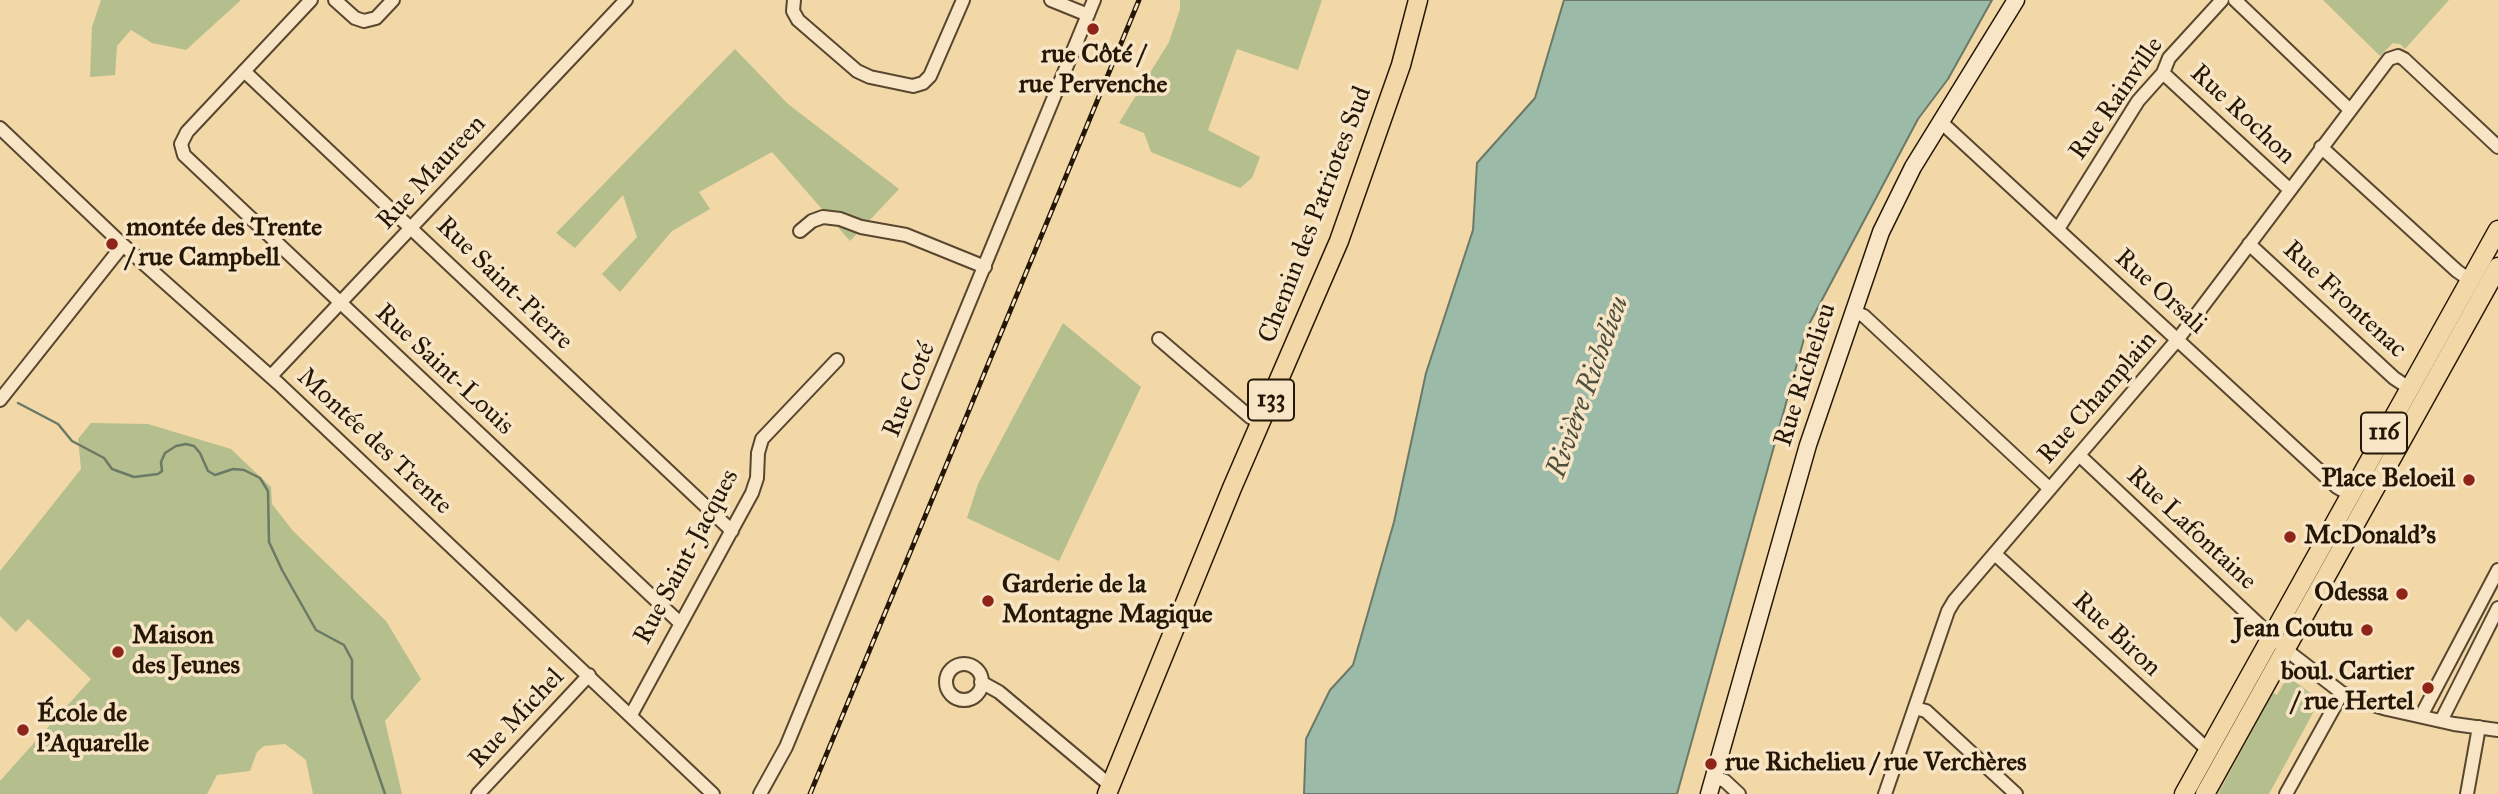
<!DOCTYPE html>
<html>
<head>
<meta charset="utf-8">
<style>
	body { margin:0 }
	canvas { display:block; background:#f2d7a7 }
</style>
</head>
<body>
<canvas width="2498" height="794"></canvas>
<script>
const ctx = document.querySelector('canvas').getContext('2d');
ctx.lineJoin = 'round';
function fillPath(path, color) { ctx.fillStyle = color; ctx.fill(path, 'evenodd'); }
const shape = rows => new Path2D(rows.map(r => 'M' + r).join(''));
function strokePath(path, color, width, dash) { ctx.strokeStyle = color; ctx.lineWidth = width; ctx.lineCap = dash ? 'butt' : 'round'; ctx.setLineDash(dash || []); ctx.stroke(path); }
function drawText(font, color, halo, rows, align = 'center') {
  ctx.font = font + ' "IM FELL Great Primer",serif'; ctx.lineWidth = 7; ctx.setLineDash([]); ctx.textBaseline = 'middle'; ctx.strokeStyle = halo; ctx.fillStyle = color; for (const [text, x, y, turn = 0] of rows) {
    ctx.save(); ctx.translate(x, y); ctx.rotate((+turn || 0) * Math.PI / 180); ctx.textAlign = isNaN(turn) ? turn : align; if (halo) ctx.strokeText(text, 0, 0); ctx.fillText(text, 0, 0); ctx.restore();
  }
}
fillPath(shape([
	[101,0,241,0,186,50,152,43,131,30,117,46,115,75,90,77,92,27],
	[1180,0,1322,0,1298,70,1237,49,1208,130,1260,157,1252,178,1240,188,1151,152,1144,133,1119,123,1169,42,1180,9],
	[2323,0,2449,0,2405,49,2400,44,2393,43,2380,56],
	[735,49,788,104,899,189,850,241,772,152,699,192,710,209,672,231,620,292,602,274,637,237,623,195,575,248,556,233],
	[1063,323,1141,387,1059,561,967,518,978,484],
	[91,423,148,424,231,449,271,487,272,504,293,531,386,621,421,679,385,721,402,794,313,794,306,760,285,744,264,746,257,752,250,771,217,775,207,794,0,794,0,781,91,679,28,619,16,632,0,616,0,571,81,469,78,439],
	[2294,681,2320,700,2269,794,2218,794,2273,693,2277,695,2284,683]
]), '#b4bf8d');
const water = shape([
	[1564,0,1992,0,1948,79,1918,119,1807,328,1677,794,1304,794,1306,739,1330,690,1353,665,1394,522,1426,373,1473,230,1477,163,1535,98,1564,0]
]);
fillPath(water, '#9bbaa8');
strokePath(water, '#6b7967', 2);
strokePath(shape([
	[18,403,58,424,72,441,104,458,112,469,134,477,158,474,162,471,161,462,165,453,176,446,186,444,194,446,200,453,208,471,215,475,233,469,244,470,260,478,268,491,269,542,282,570,316,630,344,645,352,660,352,698,385,794]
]), '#6b7967', 2.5);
const minor = shape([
	[311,0,187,132,181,144,184,155,679,622],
	[335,0,355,18,364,21,376,18,393,0],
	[794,0,793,11,798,20,857,71,870,77,913,86,923,83,930,76,963,0],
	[1051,0,1088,15],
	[2235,0,2350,110],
	[244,71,732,531],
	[2163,73,2290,190],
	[1941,122,2337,487,2349,494],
	[0,128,123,245,279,384,713,794],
	[2321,147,2457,271,2470,280],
	[2058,229,2138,101,2163,73,2169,58,2222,0],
	[800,231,812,221,823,217,840,219,861,227,906,235,985,267],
	[2249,244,2394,378,2409,388],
	[1853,311,1864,316,2050,489],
	[1159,339,1250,417,1261,423],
	[271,376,626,0],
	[0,400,123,245],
	[2079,455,2285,649,2342,693,2356,700,2387,709,2454,724,2498,730],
	[1995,554,2207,749],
	'946 682a18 18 0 1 1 36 0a18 18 0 1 1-36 0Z',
	[981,682,999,692,1111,786],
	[1915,708,1926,711,2016,794],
	[631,715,752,493,757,478,758,453,762,439,837,360],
	[2421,716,2498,570],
	[2441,721,2498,608],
	[1714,777,1725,781,1739,794],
	[478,794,589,675],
	[760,794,786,747,1094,0],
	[1885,794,1948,611,1954,601,2178,339,2389,59,2398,56,2404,59,2498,147],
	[2286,794,2342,693],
	[2467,794,2479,727]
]);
const secondary = shape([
	[1709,794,1808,445,1881,232,1913,167,2016,0]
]);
const primary = shape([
	[1107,794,1232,488,1339,241,1401,65,1418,0],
	[2184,794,2498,230],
	[2205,794,2498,267]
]);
strokePath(minor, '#58472e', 16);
strokePath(secondary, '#241706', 19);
strokePath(primary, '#241706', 21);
strokePath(minor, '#f7e5c6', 12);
strokePath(secondary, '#f7e5c6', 16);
strokePath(primary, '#f2d7a7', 18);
const rail = shape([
	[810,794,1139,0]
]);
strokePath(rail, '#241706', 5);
strokePath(rail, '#f7e5c6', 2.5, [8]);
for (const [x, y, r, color] of [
	[1093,29,7,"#8f2418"],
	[112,244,7,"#8f2418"],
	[2469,480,7,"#8f2418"],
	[2290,537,7,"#8f2418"],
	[2402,594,7,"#8f2418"],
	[988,601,7,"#8f2418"],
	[2367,630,7,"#8f2418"],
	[118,652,7,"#8f2418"],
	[2428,688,7,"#8f2418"],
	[23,730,7,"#8f2418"],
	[1711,764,7,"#8f2418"]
]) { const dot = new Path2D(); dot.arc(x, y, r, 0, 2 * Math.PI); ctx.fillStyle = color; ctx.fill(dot); strokePath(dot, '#f7e5c6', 2.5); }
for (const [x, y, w] of [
	[1271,400,46],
	[2384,433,46]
]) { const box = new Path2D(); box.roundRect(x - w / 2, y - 20.5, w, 41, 5); ctx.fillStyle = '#f7e5c6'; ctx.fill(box); strokePath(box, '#241706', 2); }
drawText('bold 24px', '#241706', null, [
	["133",1271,400],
	["116",2384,433]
]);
drawText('bold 26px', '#241706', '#f7e5c6', [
	["rue Côté /",1093,56,"center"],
	["rue Pervenche",1093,86,"center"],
	["montée des Trente",126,229],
	["/ rue Campbell",126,259],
	["Place Beloeil",2455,480,"right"],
	["McDonald's",2304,537],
	["Garderie de la",1002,586],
	["Montagne Magique",1002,616],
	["Odessa",2388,594,"right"],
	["Jean Coutu",2353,630,"right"],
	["Maison",132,637],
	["des Jeunes",132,667],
	["boul. Cartier",2414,673,"right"],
	["/ rue Hertel",2414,703,"right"],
	["École de",37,715],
	["l'Aquarelle",37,745],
	["rue Richelieu / rue Verchères",1725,764]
], 'left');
drawText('26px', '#241706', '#f7e5c6', [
	["Rue Rainville",2117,99,-55],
	["Rue Rochon",2242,115,43],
	["Rue Maureen",432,173,-47],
	["Chemin des Patriotes Sud",1316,215,-69],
	["Rue Saint-Pierre",504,284,44],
	["Rue Orsali",2160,292,42],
	["Rue Frontenac",2344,300,43],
	["Rue Saint-Louis",444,370,43],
	["Rue Richelieu",1806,375,-72],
	["Rue Coté",910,390,-68],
	["Rue Champlain",2098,398,-49],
	["Montée des Trente",374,442,43],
	["Rue Lafontaine",2191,529,43],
	["Rue Saint-Jacques",687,557,-62],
	["Rue Biron",2116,635,43],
	["Rue Michel",517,719,-47]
]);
drawText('italic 28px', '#4e503f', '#f7e5c6', [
	["Rivière Richelieu",1589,387,-70]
]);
</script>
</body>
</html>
